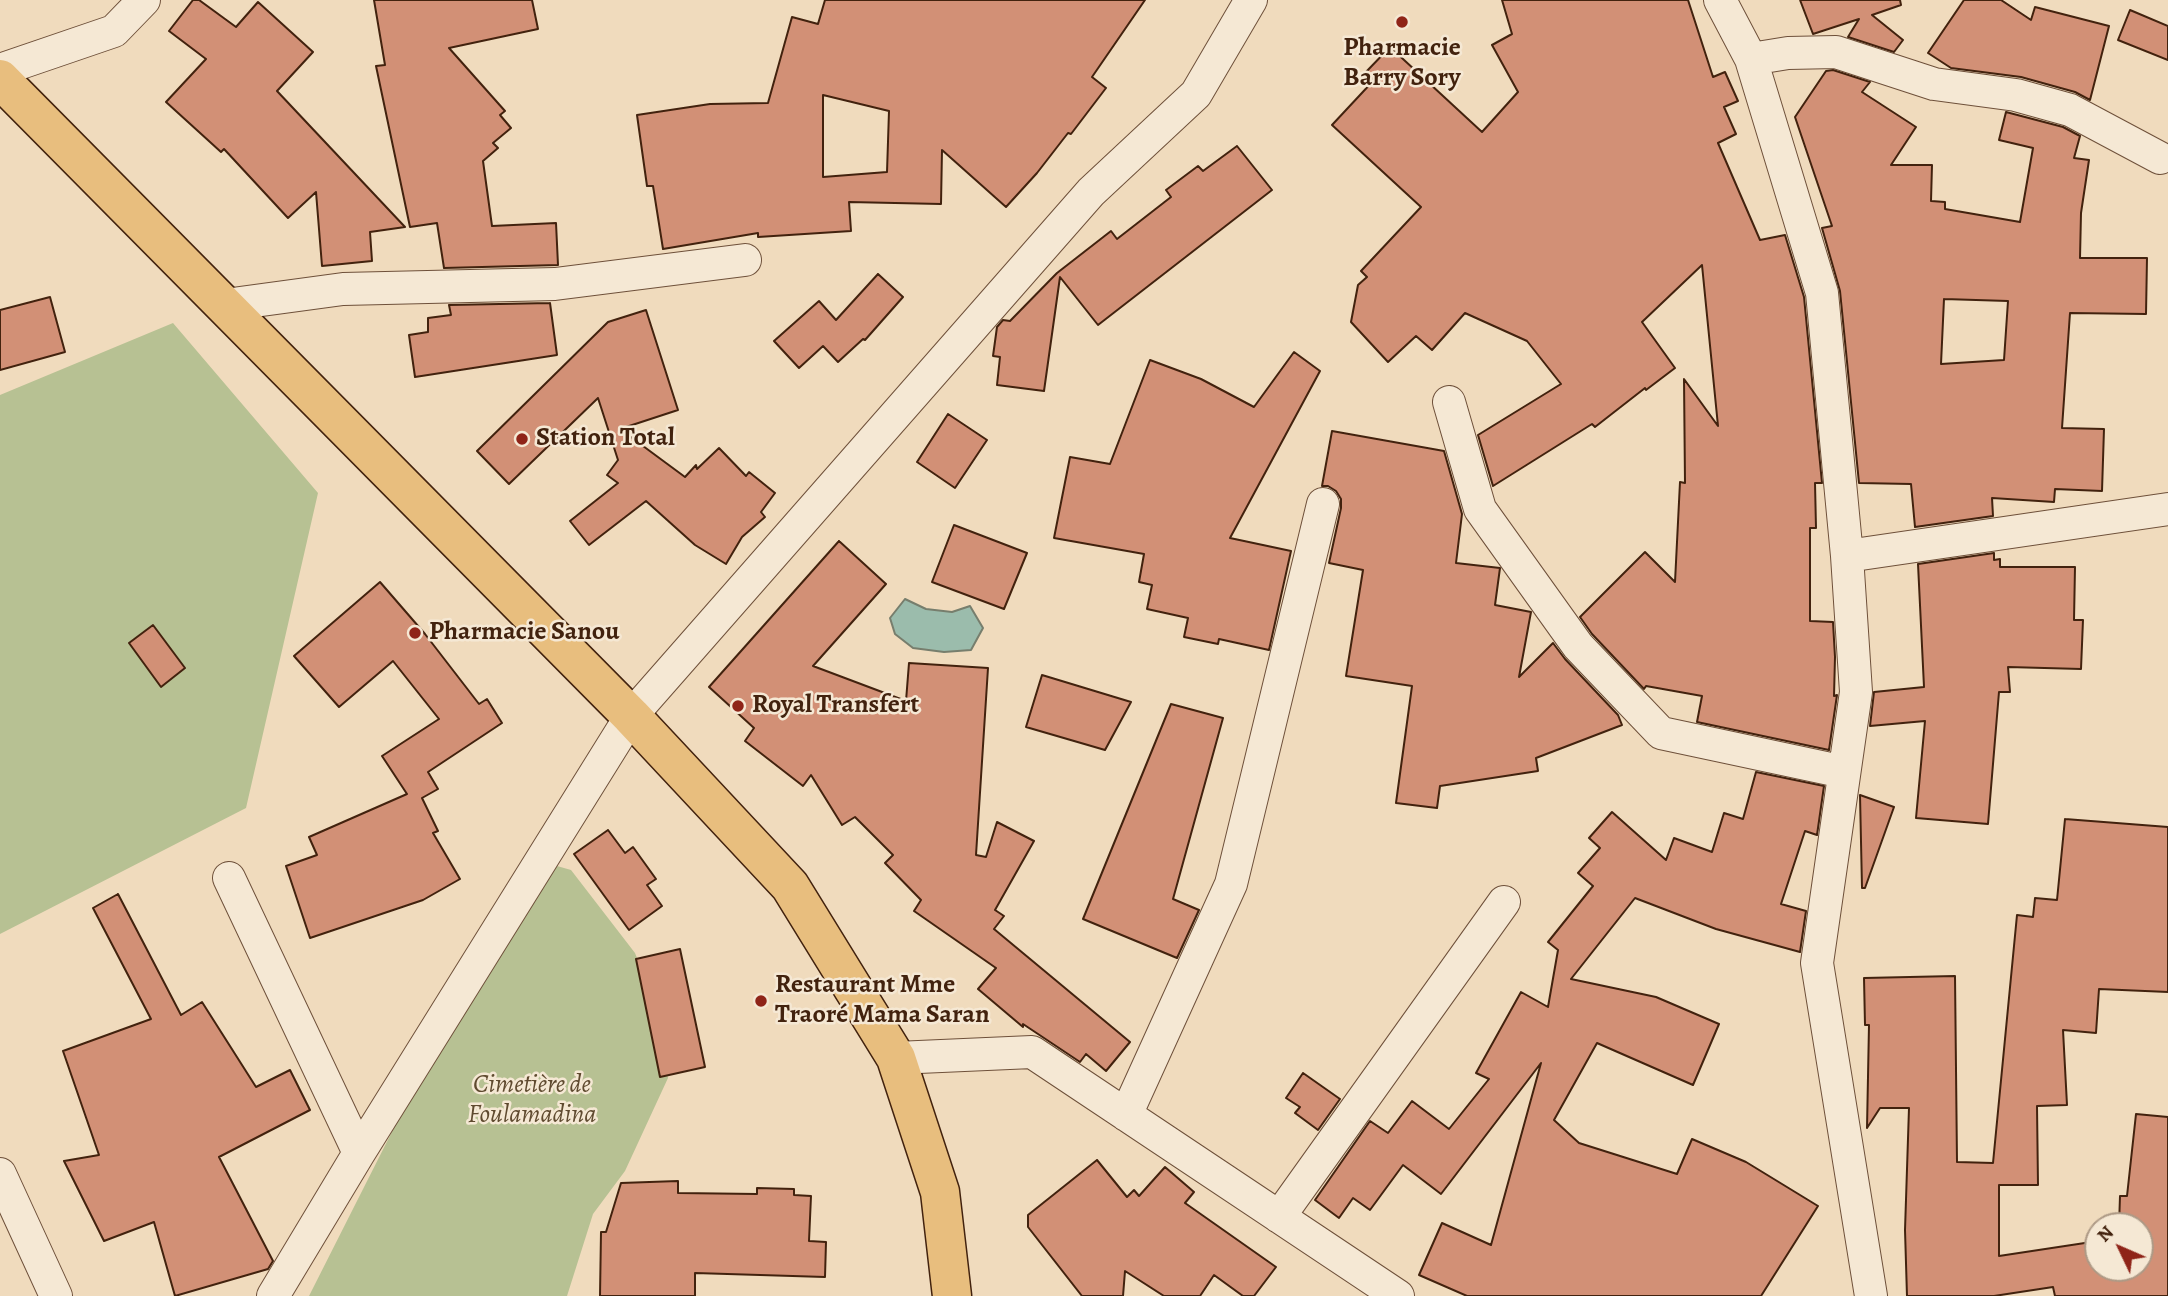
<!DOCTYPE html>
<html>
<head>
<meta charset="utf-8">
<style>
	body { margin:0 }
	#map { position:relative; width:2168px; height:1296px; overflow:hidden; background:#f0dbbd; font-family:Alegreya,serif }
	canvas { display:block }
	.north { position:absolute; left:2084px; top:1212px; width:70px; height:70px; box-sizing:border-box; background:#f5e8d4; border:2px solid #ad9985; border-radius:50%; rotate:314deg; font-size:19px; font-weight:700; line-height:28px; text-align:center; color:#42220e }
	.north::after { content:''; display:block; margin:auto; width:24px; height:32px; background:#8f2418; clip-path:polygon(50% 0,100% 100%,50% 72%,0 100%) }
</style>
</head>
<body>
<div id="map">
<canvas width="2168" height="1296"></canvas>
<div class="north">N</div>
</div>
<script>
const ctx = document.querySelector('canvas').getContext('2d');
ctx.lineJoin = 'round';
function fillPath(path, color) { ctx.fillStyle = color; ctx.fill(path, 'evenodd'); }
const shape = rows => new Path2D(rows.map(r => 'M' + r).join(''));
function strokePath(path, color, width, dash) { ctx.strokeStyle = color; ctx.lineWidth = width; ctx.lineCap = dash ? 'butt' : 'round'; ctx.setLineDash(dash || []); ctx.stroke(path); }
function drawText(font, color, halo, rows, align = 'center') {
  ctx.font = font + ' Alegreya,serif'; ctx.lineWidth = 5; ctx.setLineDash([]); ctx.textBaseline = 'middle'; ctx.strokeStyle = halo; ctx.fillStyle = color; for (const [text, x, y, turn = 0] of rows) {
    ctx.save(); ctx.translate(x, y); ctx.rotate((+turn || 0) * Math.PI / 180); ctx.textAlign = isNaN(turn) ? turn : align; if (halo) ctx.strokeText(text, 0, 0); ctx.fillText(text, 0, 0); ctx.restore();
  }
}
fillPath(shape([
	[173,323,318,493,246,808,0,934,0,395],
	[550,864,571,870,635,953,657,1009,668,1078,625,1171,593,1214,567,1296,309,1296,407,1102]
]), '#b7c193');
const water = shape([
	[905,599,926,609,952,612,970,606,983,628,971,650,944,652,913,648,895,634,890,618,905,599]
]);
fillPath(water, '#9bbcac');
strokePath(water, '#777e6d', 2);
const building = shape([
	[193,0,199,0,236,27,258,2,313,52,277,91,405,227,370,232,372,261,322,266,316,192,288,218,224,149,221,152,166,102,206,59,169,31,193,0],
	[374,0,532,0,538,29,449,48,505,111,500,115,511,128,493,143,498,148,483,161,492,226,556,223,558,265,444,268,437,223,410,227,376,66,385,65,374,0],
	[825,0,1145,0,1092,77,1106,88,1071,134,1068,133,1037,173,1006,207,942,150,941,204,849,202,851,231,758,237,758,233,663,249,653,186,647,186,637,115,710,104,768,103,792,17,818,24,825,0],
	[823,95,889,111,887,172,823,177,823,95],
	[1502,0,1688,0,1713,77,1725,72,1738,101,1724,107,1736,134,1718,143,1760,240,1785,235,1804,297,1822,483,1815,483,1816,528,1810,528,1810,621,1833,622,1835,657,1834,696,1837,695,1829,750,1697,722,1702,696,1646,686,1644,689,1592,634,1580,617,1645,552,1675,582,1680,482,1685,483,1684,379,1718,426,1702,265,1642,322,1675,368,1646,390,1645,388,1595,427,1592,424,1493,486,1478,435,1561,384,1527,341,1465,313,1432,350,1416,336,1388,362,1351,322,1358,285,1367,277,1361,271,1421,207,1332,125,1374,80,1365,73,1390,47,1482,132,1518,92,1492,45,1512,34,1502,0],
	[1800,0,1900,0,1901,5,1872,15,1903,40,1894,52,1848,37,1859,19,1813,34,1800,0],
	[1964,0,2001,0,2031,20,2035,7,2109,26,2090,100,2075,92,2021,77,1951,68,1928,53,1964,0],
	[2130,10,2168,26,2168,60,2118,40,2130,10],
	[1833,70,1870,82,1862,92,1916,127,1891,165,1932,165,1931,201,1945,202,1945,209,2020,222,2033,148,1999,140,2006,112,2063,127,2080,136,2074,158,2089,160,2081,213,2080,258,2147,258,2146,314,2070,313,2062,428,2104,429,2102,491,2055,489,2054,502,1992,498,1993,516,1915,527,1911,484,1859,483,1840,291,1822,228,1832,226,1795,117,1826,71,1833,70],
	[1944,299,2008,301,2004,360,1941,364,1944,299],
	[1237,146,1272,190,1098,325,1060,277,1044,391,997,385,1000,357,993,356,997,327,1003,320,1010,321,1057,273,1111,231,1117,239,1171,197,1166,190,1198,166,1203,171,1237,146],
	[878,274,903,297,865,340,863,339,838,362,823,346,799,368,774,341,819,301,836,320,878,274],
	[50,297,65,352,0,370,0,310,50,297],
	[550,303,557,355,415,377,409,335,428,332,428,318,451,315,449,305,550,303],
	[646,310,678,410,620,429,685,477,696,465,697,469,719,448,746,476,749,472,775,493,761,512,765,517,742,537,726,564,695,545,646,501,589,545,570,521,618,483,607,475,618,460,598,398,509,484,477,451,608,322,646,310],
	[1294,352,1320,371,1230,538,1291,551,1269,650,1219,639,1218,644,1184,637,1188,618,1147,609,1152,585,1139,582,1144,554,1054,538,1070,457,1110,464,1150,360,1201,379,1254,407,1294,352],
	[948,414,987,440,955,488,917,462,948,414],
	[1332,431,1444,451,1462,514,1456,563,1500,568,1495,605,1531,612,1519,677,1553,643,1565,659,1618,715,1622,725,1536,758,1538,771,1440,786,1437,808,1396,803,1412,686,1346,676,1363,570,1329,563,1341,508,1341,499,1336,491,1328,486,1322,486,1332,431],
	[954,525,1027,553,1004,609,932,582,954,525],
	[839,541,886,584,813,666,906,701,909,663,988,668,976,855,986,857,997,822,1034,841,995,910,1004,916,994,929,1130,1042,1106,1071,1086,1054,1080,1062,1023,1024,1023,1027,978,989,996,968,914,911,921,900,885,863,893,855,855,817,842,825,811,775,803,786,745,741,754,728,709,687,839,541],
	[1994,553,1994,560,2000,559,2000,567,2075,567,2074,620,2083,620,2081,669,2008,667,2010,692,1999,692,1988,824,1916,818,1925,721,1870,726,1874,692,1924,687,1918,564,1994,553],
	[380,582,425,634,479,704,487,699,502,723,428,772,438,789,422,798,438,831,433,833,460,879,423,900,310,938,286,866,317,855,309,837,407,794,382,756,439,719,393,661,339,707,294,656,380,582],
	[153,625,185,668,161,687,129,643,153,625],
	[1042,675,1131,702,1105,750,1026,727,1042,675],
	[1171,704,1223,718,1173,899,1199,910,1177,958,1083,919,1171,704],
	[1756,772,1824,786,1817,835,1805,831,1781,904,1806,911,1800,952,1716,929,1635,898,1571,979,1656,997,1719,1024,1693,1085,1597,1043,1554,1120,1579,1143,1677,1174,1692,1139,1746,1162,1818,1206,1761,1296,1467,1296,1419,1275,1442,1223,1491,1245,1541,1063,1441,1194,1403,1165,1370,1210,1353,1198,1339,1218,1315,1200,1370,1121,1388,1133,1412,1101,1449,1129,1489,1079,1476,1073,1521,992,1548,1007,1558,950,1548,942,1593,886,1578,873,1600,848,1589,838,1612,812,1666,860,1674,838,1712,852,1724,813,1743,819,1756,772],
	[1860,795,1894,807,1865,888,1862,888,1860,795],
	[2065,819,2168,827,2168,992,2099,989,2096,1033,2063,1030,2067,1105,2037,1106,2038,1185,1999,1185,1999,1256,2098,1241,2098,1268,2140,1268,2140,1226,2119,1226,2120,1196,2127,1196,2136,1114,2168,1117,2168,1296,2055,1296,2053,1287,1994,1296,1907,1296,1905,1230,1909,1108,1880,1108,1867,1128,1869,1025,1865,1025,1864,978,1955,976,1957,1162,1993,1163,2017,915,2033,917,2035,898,2057,900,2065,819],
	[608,830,625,853,633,847,656,879,647,885,662,906,629,930,574,854,608,830],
	[118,894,181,1015,202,1002,256,1087,290,1070,310,1110,219,1157,273,1261,268,1269,175,1296,154,1222,104,1241,64,1161,99,1155,63,1051,151,1019,93,908,118,894],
	[680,949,705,1067,660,1077,636,959,680,949],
	[1303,1073,1340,1099,1318,1130,1295,1113,1300,1107,1286,1098,1303,1073],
	[1097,1160,1127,1197,1134,1190,1139,1196,1165,1167,1194,1192,1185,1203,1276,1267,1254,1296,1243,1296,1214,1275,1200,1296,1164,1296,1125,1271,1123,1296,1082,1296,1028,1227,1028,1215,1097,1160],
	[678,1181,678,1193,757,1194,757,1188,794,1189,794,1195,811,1196,809,1241,826,1242,825,1277,695,1273,695,1296,600,1296,601,1232,606,1232,621,1183,678,1181]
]);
fillPath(building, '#d29076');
strokePath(building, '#42220e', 2);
const minor = shape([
	[1720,0,1751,59,1822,293,1847,556,1856,692,1817,963,1871,1296],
	[1751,59,1788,53,1836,52,1934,84,2016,95,2070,110,2160,158],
	[0,70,114,31,144,0],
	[225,305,343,289,555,284,745,260],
	[1449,402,1480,509,1578,646,1661,733,1844,772],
	[1847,556,2168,509],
	[229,878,359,1153],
	[896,1058,1032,1052,1398,1296],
	[1126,1115,1231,884,1323,504],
	[0,1174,56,1296],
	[1279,1217,1504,902],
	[273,1296,359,1153,631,716,1091,192,1196,94,1251,0]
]);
const primary = shape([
	[0,79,631,716,790,886,896,1058,940,1192,952,1296]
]);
strokePath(minor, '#6e503a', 34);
strokePath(primary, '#42220e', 41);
strokePath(minor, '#f5e8d4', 32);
strokePath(primary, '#e8be7e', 38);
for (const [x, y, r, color] of [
	[1402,22,7,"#8f2418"],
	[522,439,7,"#8f2418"],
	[415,633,7,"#8f2418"],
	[738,706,7,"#8f2418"],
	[761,1001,7,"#8f2418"]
]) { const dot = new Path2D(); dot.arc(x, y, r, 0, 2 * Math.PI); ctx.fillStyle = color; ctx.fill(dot); strokePath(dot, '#f5e8d4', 2.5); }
drawText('bold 26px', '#42220e', '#f5e8d4', [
	["Pharmacie",1402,49,"center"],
	["Barry Sory",1402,79,"center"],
	["Station Total",536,439],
	["Pharmacie Sanou",429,633],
	["Royal Transfert",752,706],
	["Restaurant Mme",775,986],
	["Traoré Mama Saran",775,1016]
], 'left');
drawText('italic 26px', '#5f4a2f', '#f5e8d4', [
	["Cimetière de",532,1086],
	["Foulamadina",532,1116]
]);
</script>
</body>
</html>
